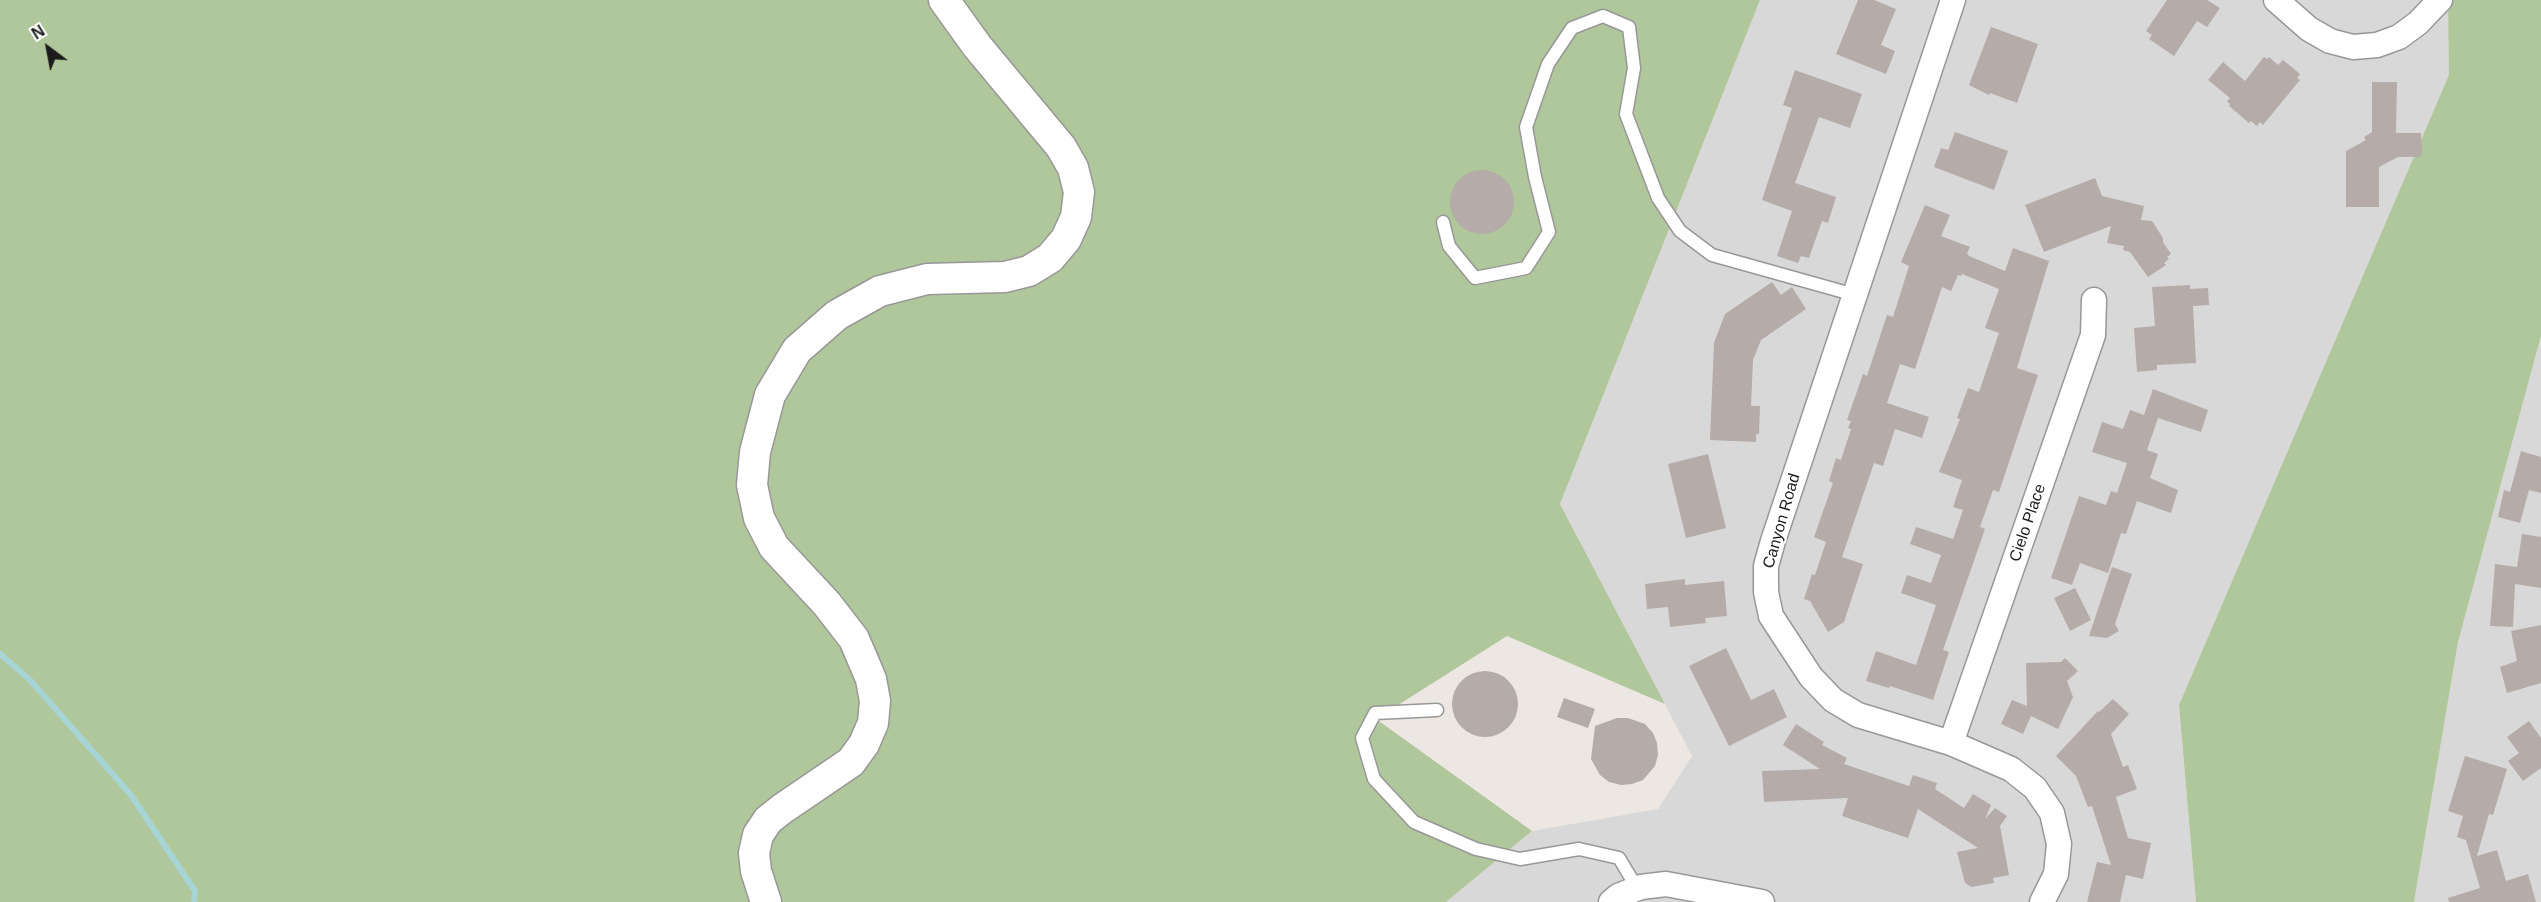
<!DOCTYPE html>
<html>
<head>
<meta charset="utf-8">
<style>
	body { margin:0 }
	#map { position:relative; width:2541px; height:902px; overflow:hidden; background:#ece7e2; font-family:Arial,sans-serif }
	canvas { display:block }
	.north { position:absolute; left:18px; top:18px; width:60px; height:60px; -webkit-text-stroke:4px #fff; paint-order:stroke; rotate:328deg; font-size:16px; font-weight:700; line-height:24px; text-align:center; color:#1b1b1b }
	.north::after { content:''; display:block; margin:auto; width:21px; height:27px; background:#1b1b1b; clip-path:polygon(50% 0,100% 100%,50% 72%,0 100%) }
</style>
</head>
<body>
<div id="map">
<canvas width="2541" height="902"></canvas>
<div class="north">N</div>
</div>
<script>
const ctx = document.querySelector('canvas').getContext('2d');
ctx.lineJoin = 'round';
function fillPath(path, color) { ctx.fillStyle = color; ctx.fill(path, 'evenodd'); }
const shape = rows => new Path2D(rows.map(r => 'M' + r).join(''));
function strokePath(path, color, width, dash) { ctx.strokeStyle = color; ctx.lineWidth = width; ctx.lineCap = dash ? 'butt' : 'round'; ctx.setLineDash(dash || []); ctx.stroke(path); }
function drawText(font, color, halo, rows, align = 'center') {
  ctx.font = font + ' Arial,sans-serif'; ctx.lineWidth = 4.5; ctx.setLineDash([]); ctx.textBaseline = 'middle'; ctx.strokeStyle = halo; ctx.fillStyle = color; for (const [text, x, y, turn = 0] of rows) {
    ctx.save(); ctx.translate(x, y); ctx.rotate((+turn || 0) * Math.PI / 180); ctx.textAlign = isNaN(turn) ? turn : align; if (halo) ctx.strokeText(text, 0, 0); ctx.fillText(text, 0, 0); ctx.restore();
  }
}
fillPath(shape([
	[1760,0,2448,0,2450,75,2179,705,2196,902,1446,902,1532,831,1658,809,1692,756,1560,504],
	[2541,336,2541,902,2414,902,2458,642]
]), '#d9d8d9');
fillPath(shape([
	[0,0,1760,0,1560,504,1665,704,1507,636,1376,719,1532,831,1446,902,0,902],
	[2448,0,2541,0,2541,336,2458,642,2414,902,2196,902,2179,705,2449,75]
]), '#b0c79b');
strokePath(shape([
	[0,654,30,680,131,795,195,891,194,902]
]), '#a7d4d5', 6);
fillPath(shape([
	[1858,0,1874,0,1896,9,1881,45,1895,51,1886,74,1836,54],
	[2167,0,2207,0,2220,8,2207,27,2197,21,2174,56,2149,39,2152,35,2146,31],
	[1991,27,2038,44,2017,103,1990,93,1989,95,1969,85],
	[2264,57,2267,59,2269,57,2278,65,2283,60,2300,74,2297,78,2300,80,2263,125,2260,122,2257,126,2251,121,2249,123,2229,106,2230,104,2227,101,2230,98,2208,80,2223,62,2245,81],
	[1795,70,1862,94,1850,128,1819,117,1795,183,1836,197,1828,223,1822,221,1809,258,1801,256,1798,263,1777,256,1792,211,1762,200,1792,108,1783,105],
	[2372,82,2397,82,2396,133,2421,133,2422,153,2420,157,2398,157,2379,167,2379,207,2346,207,2346,151,2366,140,2364,137,2372,132],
	[1955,132,2008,151,1994,190,1934,167,1941,148,1948,150],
	'1450 202a32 32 0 1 1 64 0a32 32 0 1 1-64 0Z',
	[2095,178,2102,196,2144,206,2141,220,2152,221,2163,238,2163,242,2171,254,2167,257,2169,259,2164,263,2166,265,2148,277,2130,252,2123,250,2124,246,2107,243,2111,226,2044,252,2025,205],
	[1925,205,1950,215,1941,236,1970,247,1967,253,1969,256,2005,271,2013,248,2049,261,2017,368,2038,375,1999,492,1993,490,1980,527,1985,529,1943,650,1949,652,1933,700,1890,686,1889,688,1866,681,1876,651,1916,665,1936,605,1901,593,1907,575,1931,583,1941,555,1910,544,1916,527,1953,539,1963,510,1953,507,1962,480,1939,472,1960,419,1957,418,1968,388,1979,392,1999,333,1985,328,1999,289,1962,274,1961,276,1958,275,1951,291,1942,287,1915,369,1900,364,1887,403,1929,417,1922,438,1895,429,1883,466,1874,463,1842,557,1863,564,1844,622,1828,632,1810,601,1804,599,1812,574,1815,575,1826,542,1814,537,1833,483,1829,481,1836,458,1841,460,1851,429,1848,428,1851,421,1847,420,1863,374,1867,376,1887,315,1893,317,1909,266,1901,262],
	[1772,282,1781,295,1792,287,1806,309,1761,340,1753,360,1751,406,1760,406,1759,434,1756,434,1756,442,1710,440,1714,343,1725,314],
	[2190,285,2190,289,2208,288,2209,305,2193,306,2196,363,2157,365,2157,370,2137,372,2134,328,2155,326,2152,287],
	[2153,389,2208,410,2201,432,2158,418,2147,450,2158,454,2150,478,2178,490,2171,513,2137,501,2126,534,2121,533,2108,573,2080,563,2072,585,2051,578,2079,496,2106,505,2111,491,2117,493,2127,463,2092,452,2102,422,2123,429,2130,410,2144,415],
	[2521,451,2541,457,2541,493,2529,490,2520,523,2498,517,2504,490,2510,492],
	[1708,454,1726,528,1686,538,1668,464],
	[2522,534,2541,537,2541,588,2515,584,2513,627,2490,626,2495,564,2517,567],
	[2112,567,2132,574,2115,624,2119,631,2107,638,2089,636],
	[1685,579,1685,585,1724,581,1727,616,1705,618,1706,623,1670,627,1668,607,1647,609,1645,584],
	[2075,588,2091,620,2070,631,2054,598],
	[2541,625,2541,683,2507,693,2500,667,2517,661,2511,631],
	[1726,648,1751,700,1774,689,1787,717,1729,746,1689,666],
	[2065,658,2078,671,2067,681,2073,697,2058,729,2031,716,2023,734,2001,724,2012,700,2027,706,2026,663,2061,662],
	'1452 704a33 33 0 1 1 66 0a33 33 0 1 1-66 0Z',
	[1564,698,1595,709,1588,728,1557,717],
	[2113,699,2129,714,2111,734,2123,767,2128,765,2137,789,2116,797,2128,838,2151,843,2143,879,2126,875,2120,902,2087,902,2097,862,2111,865,2092,806,2088,807,2076,776,2056,756,2098,711,2099,712],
	[1617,718,1628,718,1645,724,1653,733,1657,743,1658,755,1655,766,1643,780,1632,784,1621,785,1609,782,1600,775,1591,759,1595,726],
	[2529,721,2541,738,2541,768,2523,781,2508,761,2519,753,2507,737],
	[1796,724,1824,742,1822,745,1847,758,1844,764,1909,786,1913,775,1937,783,1935,789,1964,808,1973,794,1991,805,1985,819,1995,808,2007,816,2000,826,2009,875,1993,878,1994,883,1971,887,1965,883,1957,852,1978,848,1918,809,1908,838,1842,816,1848,798,1764,802,1762,771,1820,769,1783,745],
	[2465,756,2507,769,2493,815,2489,814,2477,856,2497,850,2506,881,2528,874,2536,902,2449,902,2448,898,2480,888,2466,840,2457,837,2463,816,2448,811]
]), '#b5aba8');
const service = shape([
	[1443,222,1449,246,1475,278,1526,268,1549,232,1535,177,1526,127,1548,64,1572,28,1603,16,1629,27,1634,68,1626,114,1658,198,1680,231,1712,255,1855,295],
	[1437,710,1375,713,1362,738,1374,779,1414,822,1476,849,1520,859,1579,849,1619,858,1637,888]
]);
const minor = shape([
	[1953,0,1773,541,1766,566,1766,592,1771,616,1811,677,1833,700,1858,715,1951,743,2011,769,2035,788,2052,813,2059,844,2056,874,2042,902],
	[2276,0,2309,29,2330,41,2353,47,2377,45,2399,37,2418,23,2440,0],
	[1951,743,2093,335,2094,300],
	[1611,902,1618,896,1641,887,1666,884,1762,902]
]);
const tertiary = shape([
	[766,902,756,871,754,853,758,835,768,820,782,809,851,762,864,744,873,723,875,701,871,679,854,639,827,604,774,547,759,518,752,485,755,452,770,395,797,350,837,315,880,291,927,279,1005,277,1029,271,1050,258,1066,239,1076,217,1079,192,1073,168,1061,147,977,46,944,0]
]);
strokePath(service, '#989898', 15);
strokePath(minor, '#989898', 27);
strokePath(tertiary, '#989898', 33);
strokePath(service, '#fff', 12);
strokePath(minor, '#fff', 24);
strokePath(tertiary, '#fff', 30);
drawText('16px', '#1b1b1b', '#fff', [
	["Canyon Road",1782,521,-74],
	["Cielo Place",2028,523,-71]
]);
</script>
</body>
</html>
